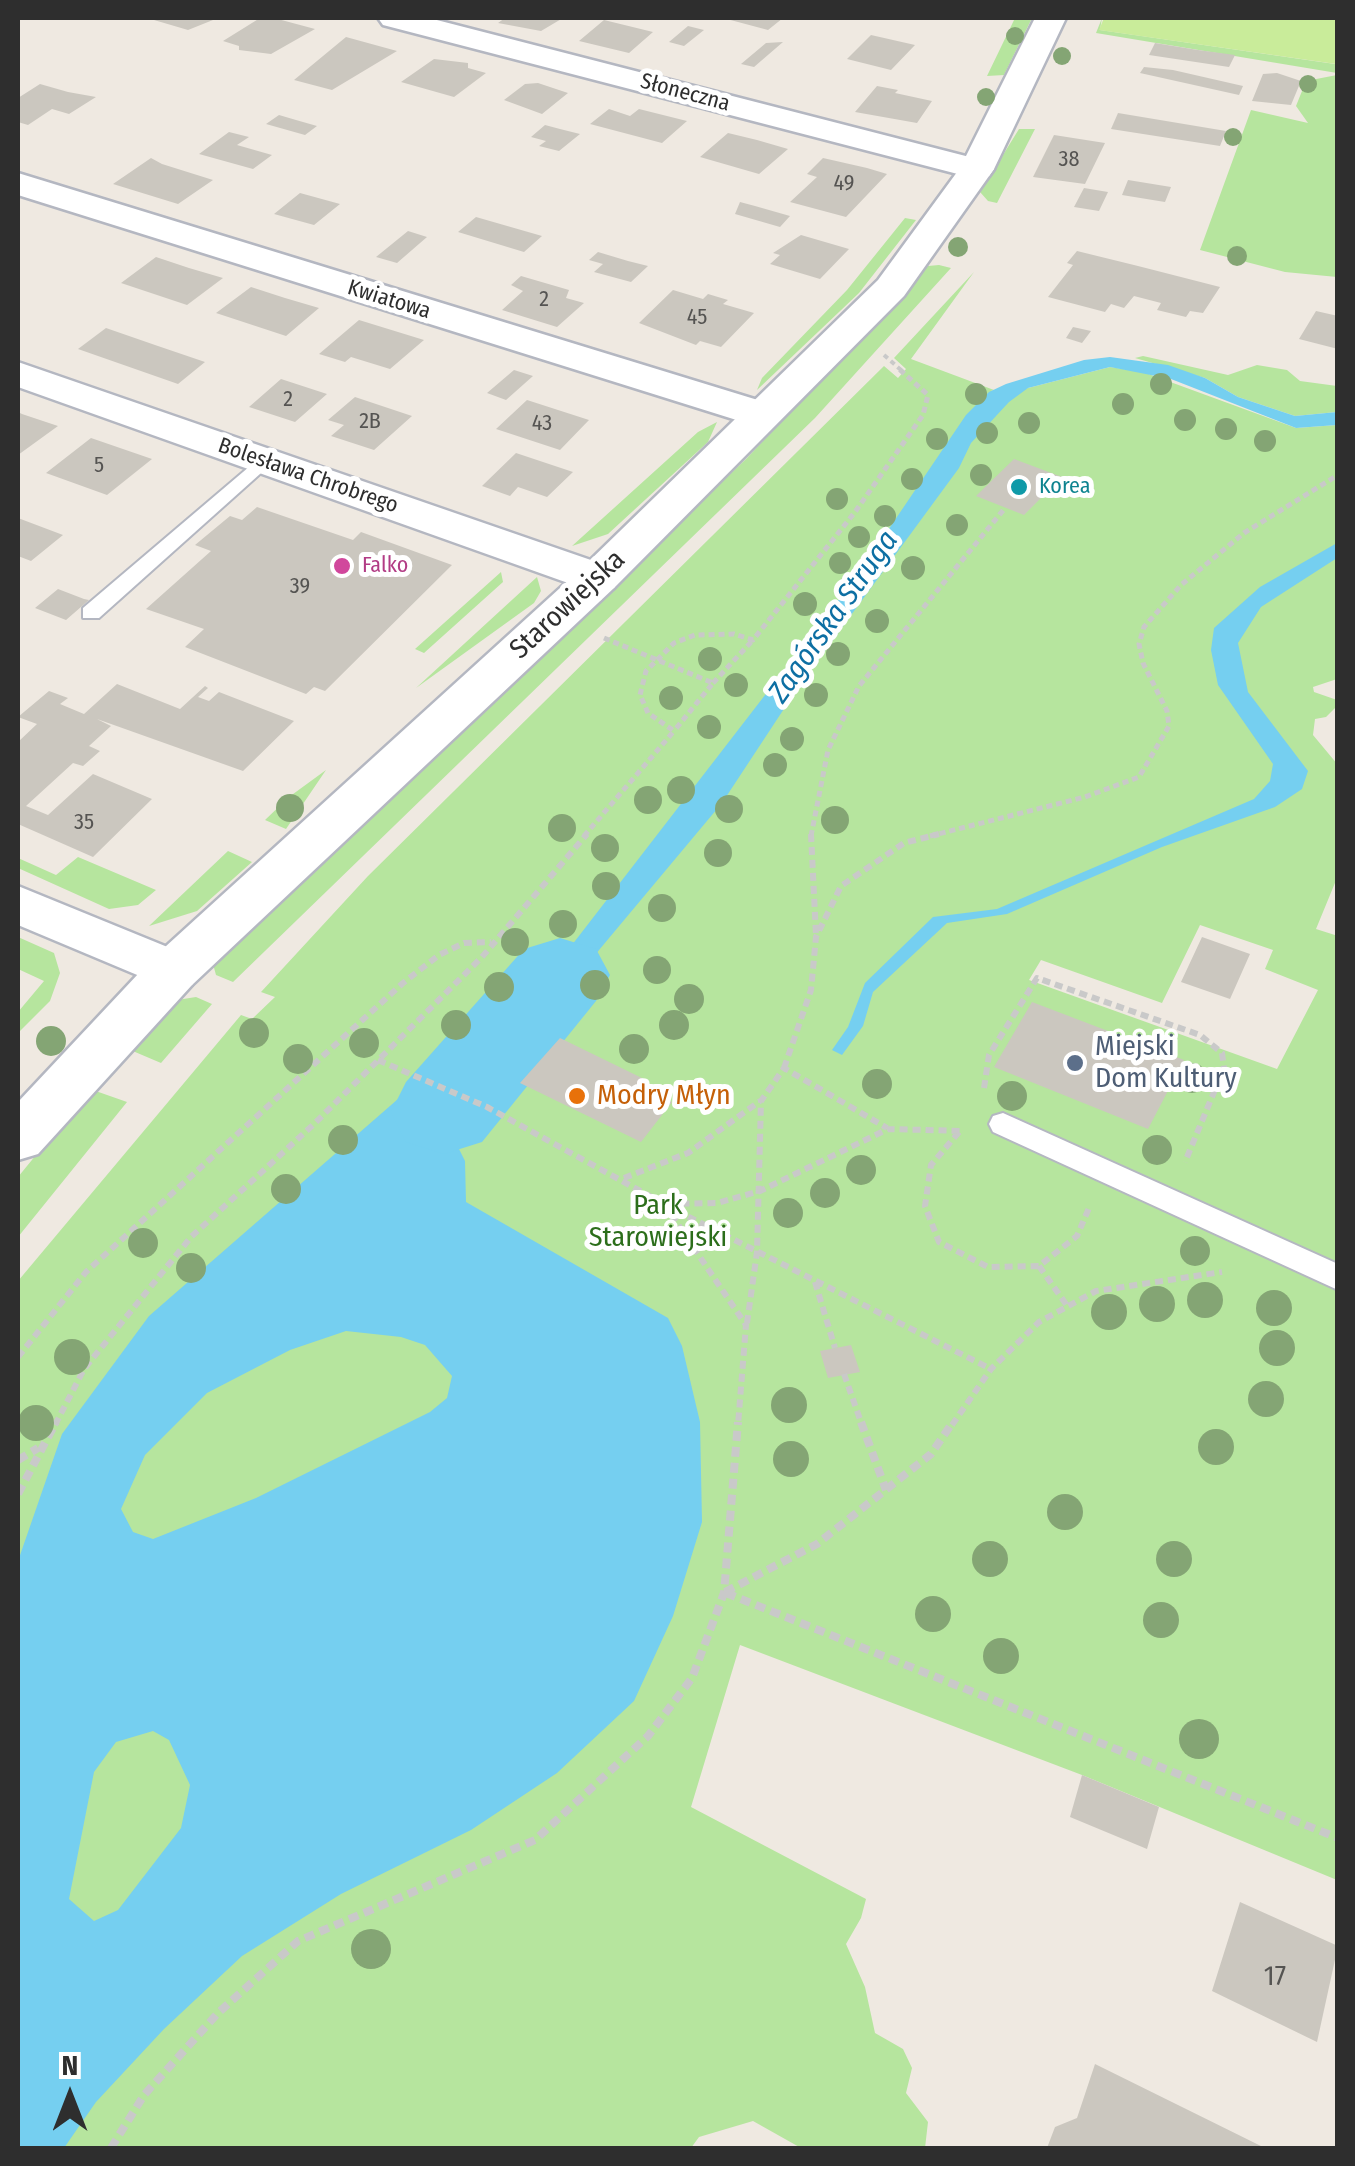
<!DOCTYPE html>
<html>
<head>
<meta charset="utf-8">
<style>
	body { margin:0 }
	#map { position:relative; width:1355px; height:2166px; overflow:hidden; background:#efe9e1; font-family:"Fira Sans Condensed",sans-serif }
	canvas { display:block }
	.frame { position:absolute; inset:0; border:20px solid #2e2e2e; pointer-events:none }
	.north { position:absolute; left:20px; top:2046px; width:100px; height:100px; -webkit-text-stroke:8px #fff; paint-order:stroke; rotate:0deg; font-size:28px; font-weight:700; line-height:40px; text-align:center; color:#2e2e2e }
	.north::after { content:''; display:block; margin:auto; width:35px; height:45px; background:#2e2e2e; clip-path:polygon(50% 0,100% 100%,50% 72%,0 100%) }
</style>
</head>
<body>
<div id="map">
<canvas width="1355" height="2166"></canvas>
<div class="frame"></div>
<div class="north">N</div>
</div>
<script>
const ctx = document.querySelector('canvas').getContext('2d');
ctx.lineJoin = 'round';
function fillPath(path, color) { ctx.fillStyle = color; ctx.fill(path, 'evenodd'); }
const shape = rows => new Path2D(rows.map(r => 'M' + r).join(''));
function strokePath(path, color, width, dash) { ctx.strokeStyle = color; ctx.lineWidth = width; ctx.lineCap = dash ? 'butt' : 'round'; ctx.setLineDash(dash || []); ctx.stroke(path); }
function drawText(font, color, halo, rows, align = 'center') {
  ctx.font = font + ' "Fira Sans Condensed",sans-serif'; ctx.lineWidth = 10; ctx.setLineDash([]); ctx.textBaseline = 'middle'; ctx.strokeStyle = halo; ctx.fillStyle = color; for (const [text, x, y, turn = 0] of rows) {
    ctx.save(); ctx.translate(x, y); ctx.rotate((+turn || 0) * Math.PI / 180); ctx.textAlign = isNaN(turn) ? turn : align; if (halo) ctx.strokeText(text, 0, 0); ctx.fillText(text, 0, 0); ctx.restore();
  }
}
fillPath(shape([
	[1015,18,1032,18,1004,75,987,76],
	[1102,18,1100,30,1335,64,1337,58,1337,73,1096,33],
	[1337,75,1337,277,1285,272,1200,250,1251,110,1308,123,1296,106,1306,81],
	[1019,129,1035,129,997,203,988,201,980,192],
	[905,218,916,220,859,293,757,390,762,378,847,290],
	[939,265,951,268,815,418,233,982,216,975,213,964,746,459,928,266],
	[974,272,911,359,994,390,991,391,1028,388,1110,367,1143,372,1296,428,1337,425,1337,679,1313,687,1314,692,1337,700,1337,706,1326,717,1315,719,1313,735,1338,765,1337,878,1316,929,1338,936,1337,1880,1082,1775,740,1645,691,1807,866,1899,861,1918,846,1944,865,1987,875,2033,903,2049,912,2068,906,2093,928,2122,925,2148,801,2148,753,2121,699,2137,691,2148,18,2148,18,1281,241,1015,252,1019,275,997,261,992,368,876,884,366,898,378,906,369,894,358],
	[1200,925,1273,950,1265,969,1318,990,1277,1069,1029,980,1041,960,1162,1003],
	[1143,356,1228,375,1257,365,1287,370,1300,381,1337,386,1337,412,1295,416,1238,397,1205,378,1135,358],
	[717,422,708,442,608,534,572,546,698,432],
	[501,572,503,582,424,653,415,649],
	[537,577,541,591,534,603,416,688],
	[326,770,286,829,265,820,289,797],
	[228,851,252,862,197,911,149,926],
	[78,857,156,890,138,905,109,909,18,868,18,858,56,875],
	[18,937,54,953,60,973,50,1001,18,1033,18,1012,44,981,18,969],
	[196,997,212,1004,161,1063,128,1049,177,1000],
	[90,1089,127,1102,18,1237,18,1177]
]), '#b6e59e');
fillPath(shape([
	[1104,18,1337,18,1337,58,1336,64,1099,30]
]), '#c9ec9a');
fillPath(shape([
	[1110,357,1168,365,1205,378,1238,397,1295,416,1337,412,1337,425,1296,428,1171,379,1110,367,1028,388,1009,402,971,443,959,468,799,686,722,803,548,1011,542,1026,485,1095,473,1089,489,1069,470,1088,440,1073,496,1014,533,993,565,954,857,576,966,415,989,392,1006,384,1084,360],
	[1337,543,1337,558,1261,607,1238,643,1248,692,1308,771,1302,789,1275,807,1162,847,1007,914,947,923,873,992,863,1026,842,1055,832,1050,848,1027,865,983,933,917,997,909,1254,799,1270,781,1273,764,1218,685,1211,650,1214,628,1260,587],
	[430,1088,443,1094,435,1105,447,1096,461,1103,447,1121,462,1128,455,1141,465,1161,466,1202,668,1318,682,1346,700,1422,702,1522,673,1616,634,1701,557,1773,471,1830,341,1894,242,1956,164,2029,96,2102,64,2148,18,2148,18,1561,62,1434,149,1316,398,1099,413,1107],
	[346,1331,401,1337,425,1345,452,1376,447,1398,430,1412,256,1498,153,1539,133,1532,121,1509,145,1455,207,1393,290,1350],
	[153,1731,169,1740,190,1785,181,1828,118,1910,94,1921,69,1899,94,1772,116,1742]
]), '#75cff0');
fillPath(shape([
	[560,938,596,949,610,975,596,1001,482,1142,444,1154,406,1142,391,1112,406,1082,524,949,560,938]
]), '#75cff0');
fillPath(shape([
	[159,18,218,18,188,30,154,20],
	[260,18,274,18,315,29,271,54,239,50,239,46,223,41],
	[505,18,563,18,541,31,498,23],
	[723,18,783,18,768,30],
	[604,20,653,32,629,53,579,41],
	[688,26,704,30,684,46,669,42],
	[871,35,915,45,891,70,847,59],
	[346,37,397,51,332,90,294,80],
	[783,42,754,67,741,64,766,43],
	[1155,43,1198,50,1235,55,1229,67,1149,55],
	[434,59,468,63,468,68,486,73,454,97,401,82],
	[1144,67,1173,70,1243,86,1239,95,1140,73],
	[1277,73,1301,81,1291,105,1252,101,1263,74],
	[538,83,568,93,542,114,504,100,525,84],
	[40,84,68,92,96,97,69,114,52,109,28,125,18,122,18,98],
	[877,86,898,90,895,93,932,101,917,123,855,112],
	[609,109,630,116,639,109,687,121,662,143,590,124],
	[1118,113,1226,131,1220,146,1111,129],
	[279,115,296,120,317,126,305,135,266,124],
	[545,125,560,129,580,134,559,151,539,146,546,141,531,137],
	[229,132,249,137,237,145,272,155,253,169,199,154],
	[728,133,757,140,788,149,759,174,700,157],
	[1054,135,1105,143,1085,184,1033,177],
	[151,158,162,164,213,180,178,204,113,184],
	[823,158,867,168,887,174,846,217,790,202,817,177,807,174],
	[1128,180,1171,187,1165,202,1122,195],
	[1084,188,1108,192,1099,211,1074,207],
	[300,193,340,204,314,225,274,214],
	[740,202,755,206,790,216,780,227,735,214],
	[476,217,542,236,524,252,458,232],
	[408,231,427,237,397,263,376,257],
	[801,235,849,249,820,279,770,264,780,255,773,253],
	[1077,251,1138,266,1220,287,1203,313,1190,311,1186,317,1157,310,1161,303,1134,296,1124,308,1111,304,1105,312,1048,297,1073,265,1067,263],
	[598,252,628,261,648,266,631,282,594,272,603,264,589,260],
	[156,257,189,268,223,278,187,305,121,283],
	[521,276,569,290,566,298,584,303,557,327,502,310,523,291,511,285],
	[251,287,285,298,319,308,286,336,216,313],
	[673,290,703,299,708,294,728,300,723,304,754,313,721,347,700,341,696,345,639,323],
	[1316,311,1338,316,1338,349,1299,339],
	[359,320,424,340,390,369,351,357,345,362,319,354],
	[1073,327,1091,331,1082,343,1066,338],
	[106,328,155,345,205,362,178,384,78,349],
	[514,370,533,376,506,400,487,393],
	[281,379,327,394,295,422,249,407],
	[355,397,412,416,374,450,331,436,344,425,328,420],
	[527,400,589,420,560,450,496,429],
	[18,412,22,414,58,426,18,455],
	[91,438,152,459,107,495,46,473],
	[516,453,573,472,547,497,518,487,510,496,482,486],
	[1014,459,1062,477,1024,515,976,496],
	[257,507,353,540,361,532,452,565,325,691,314,687,306,694,185,647,204,629,146,609,211,551,195,545,230,516,242,520],
	[18,518,63,535,31,561,18,556],
	[58,589,84,599,89,600,66,620,35,608],
	[117,684,180,709,205,686,208,688,198,697,209,701,219,692,294,721,243,771,97,719,111,726,89,746,100,751,83,766,73,763,26,806,48,815,93,774,152,799,93,857,18,824,18,742,37,724,18,717,49,691,68,698,60,704,84,714],
	[1202,937,1250,954,1230,999,1181,982],
	[1032,1002,1184,1060,1148,1129,994,1067],
	[560,1038,644,1079,638,1087,672,1102,641,1142,520,1083],
	[851,1345,860,1372,828,1378,820,1351],
	[1082,1775,1159,1807,1147,1849,1070,1817],
	[1240,1902,1338,1946,1317,2042,1212,1991],
	[1095,2064,1265,2148,1047,2148,1055,2127,1077,2118]
]), '#cbc7bf');
const service = shape([
	[263,455,273,461,270,465,99,618,83,618,83,608,263,455],
	[1003,1113,1338,1264,1338,1290,993,1132,989,1124,993,1116,1003,1113]
]);
const minor = shape([
	[378,18,429,18,989,162,994,169,989,176,977,179,383,25,378,18],
	[18,173,774,405,780,414,774,423,760,426,746,423,18,195,18,173],
	[18,362,614,568,620,578,614,588,598,592,582,588,18,387,18,362]
]);
const tertiary = shape([
	[18,886,192,957,199,971,192,985,173,990,18,925,18,886]
]);
const secondary = shape([
	[1035,18,1066,18,994,169,904,296,614,588,192,985,38,1154,18,1160,18,1102,154,957,582,568,878,280,960,168,1035,18]
]);
strokePath(service, '#b4b7c1', 4);
strokePath(minor, '#b4b7c1', 5);
strokePath(tertiary, '#b4b7c1', 5);
strokePath(secondary, '#b4b7c1', 5);
strokePath(shape([
	[884,355,901,370]
]), '#c9c9c9', 4, [5, 4]);
strokePath(shape([
	[604,638,713,683,674,731],
	[713,683,753,640],
	[584,836,674,731,648,713,640,695,646,671,674,643,695,635,734,634,753,640,855,512,923,415,928,395,898,368],
	[811,836,828,750,859,686,1005,508],
	[930,836,1085,797,1139,777,1169,726,1167,711,1143,663,1139,644,1144,627,1181,585,1244,533,1338,475]
]), '#c9c9c9', 5, [6, 4]);
strokePath(shape([
	[811,834,816,935],
	[378,1060,487,1107,664,1204,717,1203,760,1191,888,1129,963,1131],
	[784,1068,811,990,816,937,841,886,904,843,939,834],
	[984,1088,989,1055,1037,978,1200,1035,1222,1053,1224,1068,1185,1162],
	[959,1132,931,1165,925,1206,939,1242,988,1267,1039,1266,1077,1236,1089,1208],
	[624,1178,688,1153,760,1101],
	[664,1204,746,1325,738,1425],
	[665,1205,991,1369],
	[1039,1266,1068,1307],
	[815,1282,835,1348],
	[747,1323,757,1252,761,1101,784,1068,887,1128],
	[18,1357,86,1272,403,983,439,955,464,943,491,942],
	[844,1374,862,1425],
	[55,1425,84,1369,191,1237,314,1124,482,957,587,834],
	[952,1425,991,1369,1039,1322,1096,1291,1222,1272]
]), '#c9c9c9', 6, [8, 5]);
strokePath(shape([
	[861,1422,886,1490],
	[18,1460,38,1448],
	[18,1494,56,1422],
	[725,1592,817,1544,931,1454,953,1422],
	[726,1593,1338,1838],
	[111,2148,144,2095,218,2013,298,1941,535,1840,648,1736,692,1678,724,1593,738,1422]
]), '#c9c9c9', 8, [10, 6]);
fillPath(service, '#fff');
fillPath(minor, '#fff');
fillPath(tertiary, '#fff');
fillPath(secondary, '#fff');
ctx.fillStyle = '#84a574';
for (const [x, y, r] of [
	[1015,36,9],
	[1062,56,9],
	[1308,84,9],
	[986,97,9],
	[1233,137,9],
	[958,247,10],
	[1237,256,10],
	[1161,384,11],
	[976,394,11],
	[1123,404,11],
	[1185,420,11],
	[1029,423,11],
	[1226,429,11],
	[987,433,11],
	[937,439,11],
	[1265,441,11],
	[981,475,11],
	[912,479,11],
	[837,499,11],
	[885,516,11],
	[957,525,11],
	[859,537,11],
	[840,563,11],
	[913,568,12],
	[805,604,12],
	[877,621,12],
	[838,654,12],
	[710,659,12],
	[736,685,12],
	[816,695,12],
	[671,698,12],
	[709,727,12],
	[792,739,12],
	[775,765,12],
	[681,790,14],
	[648,800,14],
	[290,808,14],
	[729,809,14],
	[835,820,14],
	[562,828,14],
	[605,848,14],
	[718,853,14],
	[606,886,14],
	[662,908,14],
	[563,924,14],
	[515,942,14],
	[657,970,14],
	[595,985,15],
	[499,987,15],
	[689,999,15],
	[456,1025,15],
	[674,1025,15],
	[254,1033,15],
	[51,1041,15],
	[364,1043,15],
	[634,1049,15],
	[298,1059,15],
	[1192,1078,15],
	[877,1084,15],
	[1012,1096,15],
	[343,1140,15],
	[1157,1150,15],
	[861,1170,15],
	[286,1189,15],
	[825,1193,15],
	[788,1213,15],
	[143,1243,15],
	[1195,1251,15],
	[191,1268,15],
	[1205,1300,18],
	[1157,1304,18],
	[1274,1308,18],
	[1109,1312,18],
	[1277,1348,18],
	[72,1357,18],
	[1266,1399,18],
	[789,1405,18],
	[36,1423,18],
	[1216,1447,18],
	[791,1459,18],
	[1065,1512,18],
	[990,1559,18],
	[1174,1559,18],
	[933,1614,18],
	[1161,1620,18],
	[1001,1656,18],
	[1199,1739,20],
	[371,1949,20]
]) { ctx.beginPath(); ctx.arc(x, y, r, 0, 2 * Math.PI); ctx.fill(); }
for (const [x, y, r, color] of [
	[1019,487,10,"#0f9aa8"],
	[342,566,10,"#d1479c"],
	[1075,1063,10,"#5c6f8a"],
	[577,1096,10,"#e8710a"]
]) { const dot = new Path2D(); dot.arc(x, y, r, 0, 2 * Math.PI); ctx.fillStyle = color; ctx.fill(dot); strokePath(dot, '#fff', 4); }
drawText('22px', '#2e2e2e', '#fff', [
	["Słoneczna",685,93,15],
	["Kwiatowa",389,300,17],
	["Bolesława Chrobrego",308,476,19]
]);
drawText('22px', '#555452', null, [
	["38",1069,160],
	["49",844,184],
	["2",544,300],
	["45",697,318],
	["2",288,400],
	["2B",370,422],
	["43",542,424],
	["5",99,466],
	["39",300,587],
	["35",84,823]
]);
drawText('22px', '#0d838f', '#fff', [
	["Korea",1039,487]
], 'left');
drawText('22px', '#b23c85', '#fff', [
	["Falko",362,566]
], 'left');
drawText('28px', '#2e2e2e', '#fff', [
	["Starowiejska",568,605,-43]
]);
drawText('28px', '#4e5e75', '#fff', [
	["Miejski",1095,1047],
	["Dom Kultury",1095,1079]
], 'left');
drawText('28px', '#c56008', '#fff', [
	["Modry Młyn",597,1096]
], 'left');
drawText('28px', '#2c6e1b', '#fff', [
	["Park",658,1206],
	["Starowiejski",658,1238]
]);
drawText('28px', '#555452', null, [
	["17",1275,1977]
]);
drawText('italic 30px', '#0d6fa3', '#fff', [
	["Zagórska Struga",834,617,-55]
]);
</script>
</body>
</html>
